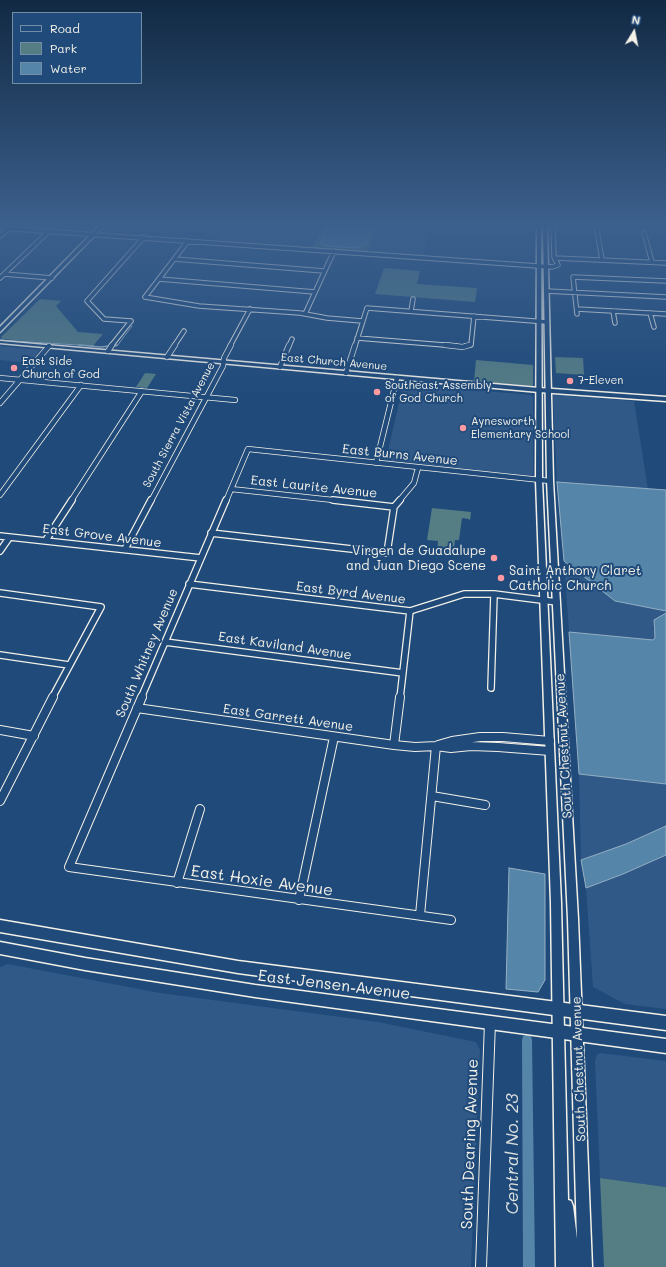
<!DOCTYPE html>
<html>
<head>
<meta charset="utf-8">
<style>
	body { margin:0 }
	#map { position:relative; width:666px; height:1267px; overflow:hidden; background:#1f4a7a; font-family:Mali,sans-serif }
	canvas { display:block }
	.legend { position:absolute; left:12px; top:12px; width:130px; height:72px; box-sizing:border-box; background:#1f4a7a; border:1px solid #748da6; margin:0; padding:5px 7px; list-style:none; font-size:12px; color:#f4f1e8 }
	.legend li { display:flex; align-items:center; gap:8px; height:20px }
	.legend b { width:20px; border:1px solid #748da6 }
	.north { position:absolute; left:614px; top:12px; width:40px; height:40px; -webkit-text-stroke:3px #1f4a7a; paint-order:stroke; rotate:10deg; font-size:11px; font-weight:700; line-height:16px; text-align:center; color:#f4f1e8 }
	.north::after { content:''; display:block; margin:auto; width:14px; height:18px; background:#f4f1e8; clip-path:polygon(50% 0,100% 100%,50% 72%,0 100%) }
</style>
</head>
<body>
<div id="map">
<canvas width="666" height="1267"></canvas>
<ul class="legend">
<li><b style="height:5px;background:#1f4a7a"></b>Road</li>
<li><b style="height:11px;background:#547d84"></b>Park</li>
<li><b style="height:11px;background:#5685aa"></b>Water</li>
</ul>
<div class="north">N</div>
</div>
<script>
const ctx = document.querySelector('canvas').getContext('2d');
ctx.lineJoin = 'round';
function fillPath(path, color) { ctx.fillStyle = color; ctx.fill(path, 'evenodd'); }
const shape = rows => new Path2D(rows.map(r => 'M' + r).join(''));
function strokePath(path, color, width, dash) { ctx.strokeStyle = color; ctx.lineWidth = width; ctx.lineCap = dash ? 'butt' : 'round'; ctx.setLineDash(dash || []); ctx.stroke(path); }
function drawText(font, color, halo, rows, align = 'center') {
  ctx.font = font + ' Mali,sans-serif'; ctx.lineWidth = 4; ctx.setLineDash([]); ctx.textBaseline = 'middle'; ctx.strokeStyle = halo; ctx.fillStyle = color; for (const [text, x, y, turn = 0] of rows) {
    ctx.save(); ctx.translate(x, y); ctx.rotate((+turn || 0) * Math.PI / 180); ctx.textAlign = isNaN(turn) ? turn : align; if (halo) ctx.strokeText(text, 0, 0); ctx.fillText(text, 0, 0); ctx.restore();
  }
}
fillPath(shape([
	[0,224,77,224,70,231],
	[227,224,324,224,313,248,215,241],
	[377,224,431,224,423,257,367,253],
	[0,346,17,348,40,350,30,363,0,360],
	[405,384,531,395,533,397,533,476,386,460,403,385],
	[556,395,634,401,648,489,557,482,553,396],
	[564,561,615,601,666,611,666,613,659,617,653,627,655,638,653,640,569,632],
	[579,774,666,784,666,826,626,844,581,860],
	[666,855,666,1009,625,1004,593,987,586,888,623,874],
	[8,964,160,993,378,1022,476,1042,480,1050,471,1267,0,1267,0,967],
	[600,1053,666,1061,666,1187,600,1178,595,1061,597,1055]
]), '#305988');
fillPath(shape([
	[324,224,377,224,367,253,312,249],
	[384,268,420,271,417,284,477,288,475,302,375,294],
	[40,299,61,301,56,306,78,332,103,334,93,346,2,339,1,337],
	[555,357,583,358,584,375,556,373],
	[476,360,533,365,533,386,474,381],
	[145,373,156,374,147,388,136,387],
	[432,508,471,512,470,521,469,519,462,518,459,540,455,540,453,556,437,554,438,541,427,540],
	[600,1178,666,1187,666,1267,604,1267]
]), '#547d84');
const water = shape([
	[329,224,373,224,365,244,357,248,326,246,321,244,321,242,329,224],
	[557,482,666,490,666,611,615,601,564,561,557,482],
	[666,613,666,784,579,774,569,632,653,640,655,638,654,620,666,613],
	[666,826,666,855,623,874,586,888,581,860,626,844,666,826],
	[509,868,545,874,545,980,538,992,506,989,509,868]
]);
fillPath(water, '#5685aa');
strokePath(water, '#95b0c3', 1);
strokePath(shape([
	[0,226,27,228],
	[91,233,95,229,104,230],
	[90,234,88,236,98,237],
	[0,340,93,346],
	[110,346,117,346,132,326]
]), '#95b0c3', 1);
strokePath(shape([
	[79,345,101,347,117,345]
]), '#95b0c3', 1.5);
fillPath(shape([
	[527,1035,531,1036,532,1040,535,1267,523,1267,522,1040,523,1036,527,1035]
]), '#5685aa');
const minorFar4 = shape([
	[596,224,602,260],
	[0,228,552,267,558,265,554,257,553,224],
	[644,233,652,262],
	[0,236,10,228],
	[188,241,145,297,199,306,300,313,327,318,362,321],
	[555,258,666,263],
	[174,259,324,271],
	[4,274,52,278],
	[0,278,49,231],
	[159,279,315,292],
	[546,291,666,297],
	[577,309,666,314],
	[411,311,413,299],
	[613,311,615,323],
	[650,313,654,327],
	[305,314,334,251],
	[577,314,573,277,666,281],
	[131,321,104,319,87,301,144,237],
	[357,338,457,346],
	[111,346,131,321],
	[174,346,184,331],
	[230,346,250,309],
	[289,346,292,339],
	[355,346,367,308,547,322],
	[465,346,471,345,474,316]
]);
const minorFar3 = shape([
	[445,345,463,347,469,345],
	[108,351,112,345],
	[167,357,175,345],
	[280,367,289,345],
	[346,373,355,345],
	[0,378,235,400],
	[0,403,49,346],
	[376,463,397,378],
	[231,489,342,501],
	[0,495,81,385],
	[71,501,142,391],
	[151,501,223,366,224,358,231,345],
	[226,501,248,449,550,481],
	[399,501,414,483,418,468]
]);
const minorFar2 = shape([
	[333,500,394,507],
	[211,533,387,553,394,507,400,500],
	[0,536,201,558],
	[46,540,72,500],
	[125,549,151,500],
	[0,551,9,538],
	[189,584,410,611,464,594,494,594,557,602],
	[0,593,101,607,52,698],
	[165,642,403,673],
	[0,655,69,665],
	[491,688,494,594],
	[141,698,226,500],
	[400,698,410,611]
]);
const minorFar1 = shape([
	[142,697,69,867,451,920],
	[137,708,394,745,415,747,436,746,451,748,471,746,498,747,550,751],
	[0,730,34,736],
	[394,745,400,697],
	[438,745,452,741,480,737,503,737,550,741],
	[432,796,485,805],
	[0,801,53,697],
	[177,883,200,809],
	[299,900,334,737],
	[420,915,436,746]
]);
const minor = shape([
	[481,1267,490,1022]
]);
const tertiary = shape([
	[0,341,539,388,666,397,666,401,539,392,0,343,0,341]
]);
const secondary = shape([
	[101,224,106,224,0,332,0,327,101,224],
	[537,224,541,224,542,480,561,903,568,1200,571,1201,573,1206,577,1239,568,919,547,481,543,224,547,224,553,481,578,919,592,1267,556,1267,551,903,536,480,537,224]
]);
const primary = shape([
	[0,920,238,961,666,1016,666,1030,238,973,0,932,0,920],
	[0,942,85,958,255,985,666,1039,666,1053,255,997,85,970,0,954,0,942]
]);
strokePath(minorFar4, '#f4f1e8', 5.5);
strokePath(minorFar3, '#f4f1e8', 6);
strokePath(minorFar2, '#f4f1e8', 8);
strokePath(minorFar1, '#f4f1e8', 10);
strokePath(minor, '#f4f1e8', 12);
strokePath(tertiary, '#f4f1e8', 3);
strokePath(secondary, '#f4f1e8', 3);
strokePath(primary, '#f4f1e8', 3);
strokePath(minorFar4, '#1f4a7a', 3.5);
strokePath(minorFar3, '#1f4a7a', 4.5);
strokePath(minorFar2, '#1f4a7a', 5.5);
strokePath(minorFar1, '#1f4a7a', 8);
strokePath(minor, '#1f4a7a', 10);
fillPath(tertiary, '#1f4a7a');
fillPath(secondary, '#1f4a7a');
fillPath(primary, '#1f4a7a');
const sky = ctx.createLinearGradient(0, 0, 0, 402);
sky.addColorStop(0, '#112943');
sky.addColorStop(0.56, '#3c608d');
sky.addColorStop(1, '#3c608d00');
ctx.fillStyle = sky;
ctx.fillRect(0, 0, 666, 402);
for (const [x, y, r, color] of [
	[14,368,4,"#ff9aa2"],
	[570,381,4,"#ff9aa2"],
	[377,392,4,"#ff9aa2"],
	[463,428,4,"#ff9aa2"],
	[494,558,4,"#ff9aa2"],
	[501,578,4,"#ff9aa2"]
]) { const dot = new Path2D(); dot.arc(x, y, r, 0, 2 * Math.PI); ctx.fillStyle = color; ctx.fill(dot); strokePath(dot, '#1f4a7a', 1.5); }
drawText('11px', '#f4f1e8', '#1f4a7a', [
	["East Side",22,362],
	["Church of God",22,375],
	["7-Eleven",578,381],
	["Southeast Assembly",385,386],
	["of God Church",385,399],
	["Aynesworth",471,422],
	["Elementary School",471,435]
], 'left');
drawText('11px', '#f4f1e8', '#1f4a7a', [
	["East Church Avenue",334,362,5],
	["South Sierra Vista Avenue",179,425,-62]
]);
drawText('13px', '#f4f1e8', '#1f4a7a', [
	["East Burns Avenue",400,455,6],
	["East Laurite Avenue",314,487,6],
	["East Grove Avenue",102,536,7],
	["East Byrd Avenue",351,593,7],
	["East Kaviland Avenue",285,646,8],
	["South Whitney Avenue",147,653,-67],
	["East Garrett Avenue",288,718,8],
	["South Chestnut Avenue",564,746,-93],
	["South Chestnut Avenue",579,1069,-92]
]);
drawText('13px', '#f4f1e8', '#1f4a7a', [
	["Virgen de Guadalupe",486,551],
	["and Juan Diego Scene",486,566],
	["Saint Anthony Claret",509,571,"left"],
	["Catholic Church",509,586,"left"]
], 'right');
drawText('16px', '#f4f1e8', '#1f4a7a', [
	["East Hoxie Avenue",262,881,8],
	["East Jensen Avenue",334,985,7],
	["South Dearing Avenue",470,1144,-88]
]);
drawText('italic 17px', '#dce1df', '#1f4a7a', [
	["Central No. 23",513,1154,-90]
]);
</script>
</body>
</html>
